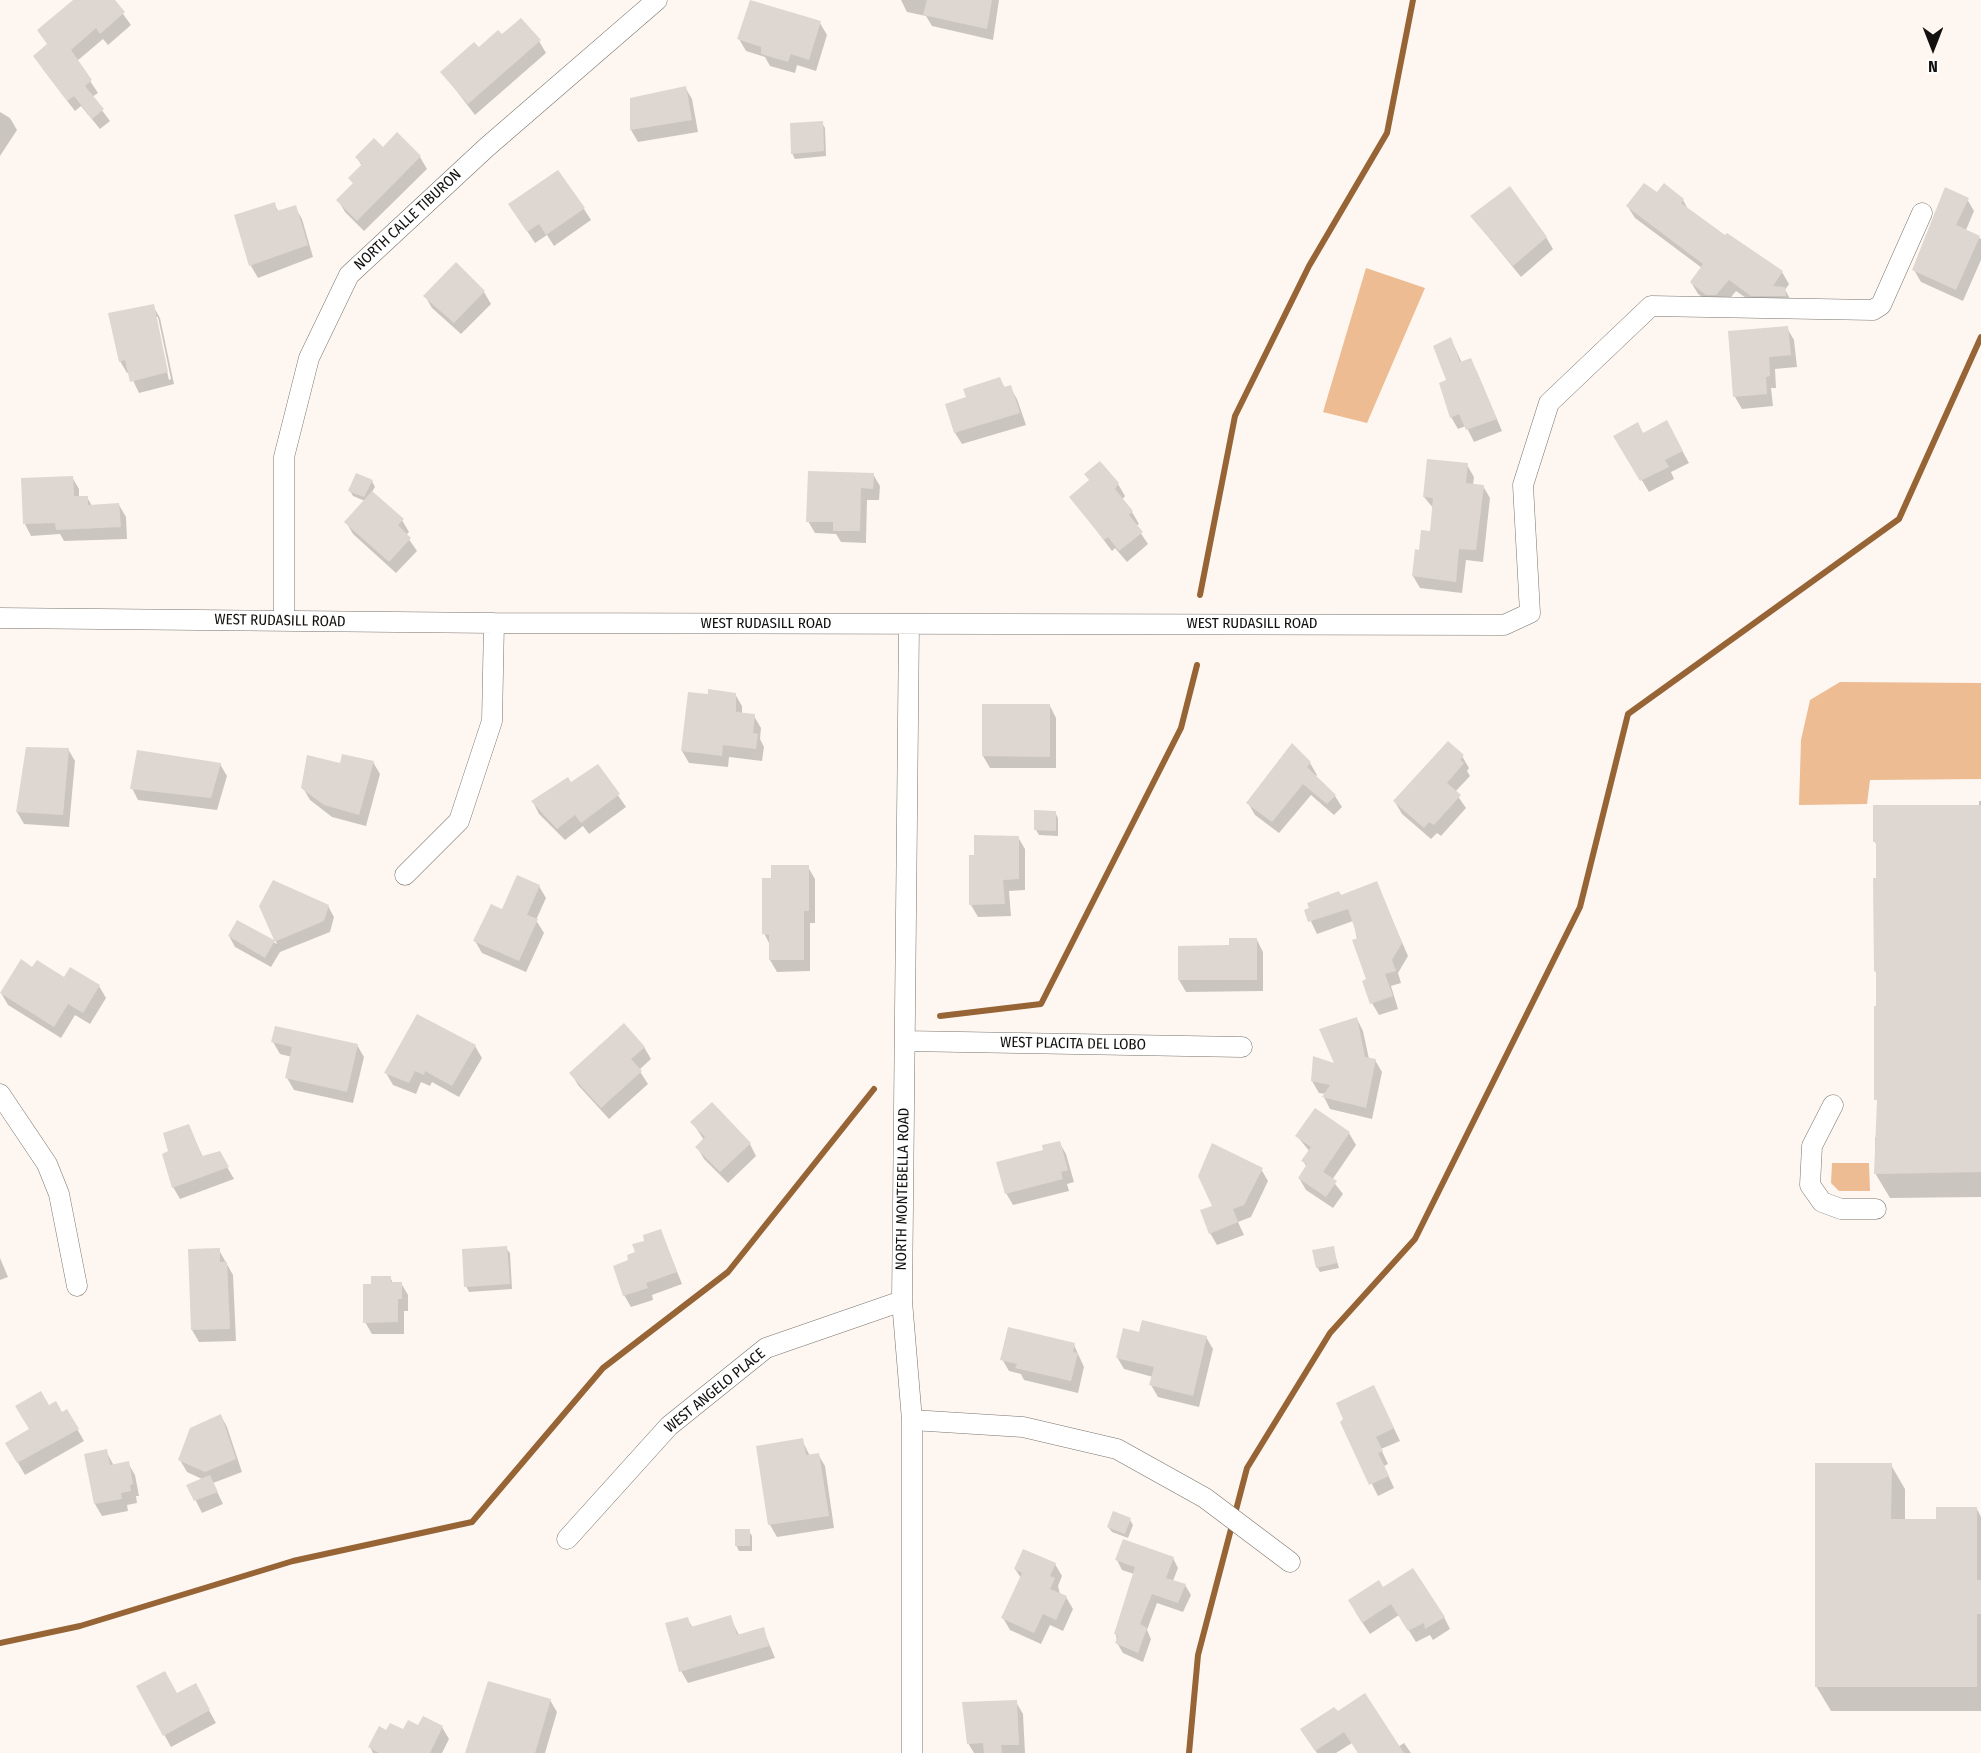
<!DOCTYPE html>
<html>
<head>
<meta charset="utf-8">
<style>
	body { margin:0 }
	#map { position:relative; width:1981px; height:1753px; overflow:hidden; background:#fef7f1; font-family:"Fira Sans Condensed",sans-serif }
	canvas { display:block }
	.north { position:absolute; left:1903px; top:18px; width:60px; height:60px; -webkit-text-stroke:4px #fff; paint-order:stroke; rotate:180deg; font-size:16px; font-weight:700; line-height:24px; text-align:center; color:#13110f }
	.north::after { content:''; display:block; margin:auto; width:21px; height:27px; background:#13110f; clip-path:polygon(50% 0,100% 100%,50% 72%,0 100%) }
</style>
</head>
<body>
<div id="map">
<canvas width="1981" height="1753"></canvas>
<div class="north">N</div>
</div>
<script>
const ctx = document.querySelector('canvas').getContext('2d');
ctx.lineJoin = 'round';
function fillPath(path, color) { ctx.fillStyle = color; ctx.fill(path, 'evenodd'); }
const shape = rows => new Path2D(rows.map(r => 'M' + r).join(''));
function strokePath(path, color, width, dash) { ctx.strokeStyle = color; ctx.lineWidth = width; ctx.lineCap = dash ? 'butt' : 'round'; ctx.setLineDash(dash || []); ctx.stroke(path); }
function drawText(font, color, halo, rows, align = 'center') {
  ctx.font = font + ' "Fira Sans Condensed",sans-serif'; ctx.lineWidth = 4.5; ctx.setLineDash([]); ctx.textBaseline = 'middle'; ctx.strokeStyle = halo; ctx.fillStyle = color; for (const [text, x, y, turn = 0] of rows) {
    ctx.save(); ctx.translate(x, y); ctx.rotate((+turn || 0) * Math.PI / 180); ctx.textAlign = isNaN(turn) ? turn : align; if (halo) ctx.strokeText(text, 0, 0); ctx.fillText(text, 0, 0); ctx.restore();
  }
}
fillPath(shape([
	[1366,268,1425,288,1367,423,1323,412],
	[1840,682,1981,683,1981,779,1870,780,1867,804,1799,805,1801,740,1810,700],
	[1832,1163,1869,1163,1870,1191,1839,1191,1831,1183]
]), '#edbc93');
fillPath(shape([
	[75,0,113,0,131,25,108,45,103,39,77,61,98,93,92,97,110,121,100,129,81,106,75,111,42,68,48,45],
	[901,0,999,0,993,40,932,26,926,16,907,12],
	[820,23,827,35,816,71,797,65,795,73,770,66,765,57,746,51,739,39],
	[502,36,539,41,546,53,475,115,442,72],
	[685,87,692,99,698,132,638,142,631,130,631,100],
	[0,112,10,118,17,130,0,156],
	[822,123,825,128,826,156,795,159,792,153],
	[383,149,420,157,427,169,364,231,345,212,338,200,354,185,350,178,362,166,357,158],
	[1657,195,1683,200,1689,211,1725,237,1782,272,1789,284,1785,290,1791,300,1759,307,1736,291,1723,307,1714,306,1698,294,1691,282,1702,268,1635,218,1628,207],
	[1967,199,1974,211,1966,230,1981,239,1981,260,1963,301,1921,282,1914,270],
	[274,204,279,212,295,207,302,219,313,257,258,278,251,266,236,216],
	[510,205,584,209,591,220,554,246,547,235,535,243],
	[1472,217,1546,237,1553,249,1521,277],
	[456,265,484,292,491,304,461,334,432,308,425,296],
	[153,306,160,318,174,384,139,393,129,372,127,373,120,361],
	[155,317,158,317,171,379,169,380],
	[1787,328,1794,340,1797,367,1775,369,1776,388,1771,388,1773,406,1742,409,1735,397,1729,332],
	[1451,339,1462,363,1470,360,1477,372,1502,431,1474,442,1466,426,1458,429,1451,417],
	[1000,379,1005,388,1010,387,1017,399,1026,425,962,444,955,433,968,398],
	[1673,434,1689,463,1671,472,1674,479,1649,492,1615,436],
	[1467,465,1474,477,1473,485,1483,486,1490,498,1483,562,1466,560,1462,593,1420,588,1413,576,1416,551,1420,551,1431,533,1434,509,1424,497],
	[873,474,880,486,879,500,867,500,866,543,841,542,836,534,815,533,808,521],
	[72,477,79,489,79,498,87,497,92,506,119,505,126,517,127,539,64,541,60,534,31,536,25,524],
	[372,481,375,487,372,492,402,520,409,532,406,535,417,551,396,573,353,534,346,522,365,501,353,496,350,491],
	[1118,484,1125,496,1122,500,1132,512,1139,524,1136,526,1148,544,1127,562,1115,548,1112,551,1071,497],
	[735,694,742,706,742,714,754,716,761,728,760,739,764,747,762,761,729,757,728,767,689,763,682,751,709,696],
	[1050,706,1056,718,1056,768,990,768,983,756],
	[68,749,75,761,69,827,24,824,17,812],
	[1462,756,1469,768,1467,771,1470,776,1455,792,1466,808,1441,836,1437,833,1431,839,1402,814,1395,802],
	[373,762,380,774,366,826,332,817,310,800,303,788,341,765],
	[1310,763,1317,775,1315,777,1335,796,1342,807,1334,815,1311,795,1279,833,1255,815,1248,803],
	[220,764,227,776,217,810,138,800,132,788],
	[598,766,626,807,589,834,583,826,565,840,539,814,533,802,570,784],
	[1979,801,1981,801,1981,1197,1890,1198,1875,1173,1875,1137,1878,1137,1878,975,1875,971,1877,846,1875,842,1979,807],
	[1055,812,1058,818,1058,836,1039,835,1036,830],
	[1018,837,1025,849,1025,890,1009,891,1011,916,978,917,971,905],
	[808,867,815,879,815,923,810,923,810,971,777,972,770,960,770,945,764,933,772,879],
	[1376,882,1408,956,1398,973,1401,983,1391,986,1398,1009,1379,1015,1372,1003,1353,921,1317,934,1306,911],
	[539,886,546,898,536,920,544,933,526,972,482,953,475,941],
	[261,906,328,906,334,917,330,932,280,952,271,967,235,947,229,936,237,922,277,944],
	[1257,940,1263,952,1263,991,1186,992,1179,980,1230,947],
	[33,969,99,986,106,998,90,1024,75,1015,61,1038,8,1005,1,993],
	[417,1016,475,1046,482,1058,459,1097,432,1082,430,1086,421,1082,416,1094,393,1085,386,1073],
	[1357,1019,1363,1031,1369,1059,1375,1060,1382,1072,1372,1119,1330,1109,1324,1097,1326,1094,1319,1093,1312,1081,1337,1065],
	[273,1042,357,1045,364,1057,353,1103,294,1090,287,1078,292,1057,280,1054],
	[644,1047,651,1059,639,1070,648,1084,609,1119,578,1085,571,1073],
	[692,1122,750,1144,756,1156,728,1183,704,1159,697,1147,704,1140],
	[188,1125,203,1157,219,1153,234,1179,180,1199,173,1187,170,1152],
	[1349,1133,1356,1145,1332,1180,1343,1194,1333,1208,1306,1190,1299,1178,1307,1167,1303,1161,1310,1152,1297,1136],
	[1059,1142,1066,1154,1074,1182,1067,1184,1069,1191,1013,1205,1006,1193,1045,1151],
	[1261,1169,1268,1181,1251,1217,1238,1222,1244,1235,1217,1245,1210,1233,1214,1206],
	[661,1231,682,1284,652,1295,653,1300,631,1307,624,1295,630,1261,645,1242],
	[506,1248,510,1253,512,1289,469,1292,466,1286],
	[1333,1248,1339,1268,1320,1272,1317,1267],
	[219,1250,233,1275,236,1341,199,1342,192,1330],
	[0,1258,8,1277,0,1280],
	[390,1277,393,1283,401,1283,408,1295,408,1311,404,1311,404,1334,372,1334,365,1322,373,1286],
	[1140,1334,1206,1337,1213,1349,1199,1407,1158,1397,1151,1385,1153,1377,1124,1369,1117,1357],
	[1074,1345,1084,1367,1078,1393,1024,1380,1021,1374,1009,1371,1002,1359],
	[1380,1399,1400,1441,1381,1449,1388,1464,1384,1466,1394,1488,1378,1496,1341,1423],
	[48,1407,62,1414,67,1411,84,1441,25,1475,7,1444,31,1430],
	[221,1416,227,1427,242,1472,213,1483,223,1504,202,1513,188,1485,204,1480,187,1472,180,1460],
	[802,1440,810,1456,818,1454,825,1466,834,1528,777,1537,770,1525,757,1447],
	[106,1451,114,1466,128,1463,135,1475,139,1496,136,1496,137,1503,127,1505,128,1511,102,1516,95,1504,86,1455],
	[1891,1465,1905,1489,1905,1521,1938,1521,1977,1509,1981,1517,1981,1711,1831,1711,1816,1686],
	[1130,1520,1133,1525,1128,1538,1112,1532,1108,1527],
	[749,1531,752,1536,752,1551,739,1551,736,1545],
	[1173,1558,1178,1568,1173,1581,1185,1585,1191,1595,1183,1612,1157,1603,1147,1630,1151,1639,1143,1662,1123,1653,1117,1643,1116,1634,1134,1574,1122,1570,1117,1560],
	[1055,1564,1062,1576,1058,1586,1060,1594,1066,1597,1073,1609,1063,1631,1050,1625,1041,1644,1010,1630,1003,1618,1021,1578,1015,1569],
	[1383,1589,1444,1617,1450,1629,1433,1640,1430,1635,1416,1642,1399,1615,1370,1634,1356,1613],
	[730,1617,739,1635,763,1629,775,1658,688,1683,681,1671,687,1618,693,1628],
	[195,1685,216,1723,171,1747,138,1687,177,1695],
	[550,1700,557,1712,545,1753,466,1753],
	[1016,1702,1023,1714,1025,1753,974,1753,968,1743],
	[1337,1713,1398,1747,1404,1743,1411,1753,1358,1753,1352,1743,1336,1753,1317,1753,1309,1741],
	[419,1727,442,1727,449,1739,442,1753,373,1753,370,1747]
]), '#0003');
strokePath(shape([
	[1200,595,1235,416,1309,266,1387,133,1413,0],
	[940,1016,1041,1004,1181,728,1197,665],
	[0,1643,80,1626,293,1561,472,1522,603,1368,728,1272,874,1089],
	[1189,1753,1198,1655,1247,1468,1330,1333,1415,1239,1580,907,1628,714,1899,519,1981,337]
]), '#976436', 6);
fillPath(shape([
	[73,0,115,0,125,12,100,34,96,28,71,50,92,80,85,86,104,109,92,119,74,96,67,101,33,56,47,44,37,30],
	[750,0,821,21,809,60,791,54,788,62,761,54,761,47,737,39],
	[927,0,992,0,987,29,923,15],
	[521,18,541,40,468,104,440,72,474,42,479,47,498,30,502,34],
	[686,86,692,120,630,130,630,98],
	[823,121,824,151,791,154,790,123],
	[397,132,421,156,357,221,336,200,353,183,348,178,362,164,355,157,374,138,383,147],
	[558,170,585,208,546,235,539,224,527,232,508,204],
	[1644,183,1657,192,1664,183,1684,199,1681,203,1725,235,1727,233,1783,271,1773,286,1785,287,1786,296,1751,296,1729,280,1716,295,1706,295,1690,282,1703,264,1626,206],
	[1510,186,1547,237,1513,266,1470,216],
	[1945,187,1969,198,1956,225,1980,236,1956,290,1912,270],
	[275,202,277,211,296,205,308,245,249,266,234,215],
	[456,262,485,291,454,323,423,296],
	[154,304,168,372,130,382,125,360,119,362,108,313],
	[1788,326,1791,355,1769,357,1770,376,1766,377,1767,394,1733,397,1728,331],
	[1451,337,1460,362,1471,358,1497,419,1466,430,1459,414,1450,418,1439,383,1446,380,1433,346],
	[1000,377,1004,387,1011,385,1020,413,954,433,945,404,966,397,963,389],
	[1667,420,1683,451,1665,460,1669,467,1640,481,1613,436,1638,422,1643,433],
	[1427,459,1468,463,1466,483,1484,485,1476,550,1459,549,1456,582,1412,576,1415,549,1419,550,1421,530,1430,531,1433,498,1423,497],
	[1100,461,1119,483,1115,489,1133,511,1129,515,1143,532,1119,551,1108,537,1104,540,1069,497,1089,480,1084,474],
	[808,471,874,473,873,489,861,488,860,531,833,531,833,522,806,522],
	[356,473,373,480,364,497,348,491],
	[73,476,74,496,88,496,88,505,119,503,121,527,56,530,55,523,23,524,21,478],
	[372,491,404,519,398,525,411,538,389,562,344,522],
	[708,689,736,693,736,712,755,714,753,733,758,734,756,749,723,745,722,756,681,751,688,692,708,694],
	[982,704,1050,704,1050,757,982,756],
	[1448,741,1464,755,1460,760,1464,763,1447,783,1461,795,1434,825,1429,822,1424,828,1393,801],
	[1292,743,1311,762,1307,767,1336,795,1327,804,1303,784,1272,822,1246,803],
	[26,747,69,748,63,815,16,812],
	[137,750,221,763,211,798,130,789],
	[342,754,374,761,359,815,324,805,301,788,307,755,340,763],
	[598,764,620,794,581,823,575,815,557,829,531,801,568,777,571,782],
	[1873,805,1981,805,1981,1172,1874,1174,1877,1100,1874,1100,1874,1006,1876,1006,1876,971,1874,971,1873,878,1876,878,1876,842,1873,842],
	[1034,810,1056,811,1056,831,1034,830],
	[974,835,1019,836,1019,879,1003,880,1005,904,969,905,969,855,974,855],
	[771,865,809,865,809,911,804,911,804,960,769,960,769,935,762,934,762,878,771,878],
	[517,875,540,885,527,915,538,919,519,961,473,941,491,904,502,909],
	[273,880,329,905,324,921,274,942,265,958,228,936,237,920,274,940,259,906],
	[1377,881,1402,943,1392,960,1396,971,1385,974,1393,996,1370,1004,1362,981,1366,979,1352,940,1358,938,1348,909,1308,922,1304,910,1309,908,1307,903,1339,891,1341,895],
	[1229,938,1257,938,1257,980,1178,980,1178,946,1229,945],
	[21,959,32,967,37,960,64,977,70,967,100,985,83,1013,68,1004,54,1027,0,993],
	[417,1014,476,1045,452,1086,425,1071,424,1075,415,1071,409,1083,384,1073],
	[1357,1017,1365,1057,1376,1059,1366,1108,1322,1097,1330,1085,1311,1081,1313,1056,1334,1063,1319,1029],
	[624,1023,645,1047,631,1059,642,1071,601,1108,569,1073],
	[275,1026,358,1044,347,1092,285,1078,292,1047,271,1042],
	[712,1102,751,1143,720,1172,695,1147,705,1137,690,1122],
	[1315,1108,1350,1132,1323,1172,1337,1181,1326,1197,1298,1178,1307,1164,1301,1161,1311,1147,1295,1136],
	[189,1124,202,1156,220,1151,229,1167,172,1188,162,1154,168,1151,163,1133],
	[1060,1141,1068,1170,1061,1172,1063,1179,1005,1194,996,1162,1043,1150,1042,1145],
	[1212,1143,1263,1168,1244,1205,1233,1209,1238,1222,1209,1234,1200,1210,1212,1206,1198,1176],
	[661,1229,677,1272,646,1283,648,1288,623,1296,613,1266,628,1260,627,1255,635,1252,632,1244,644,1241,643,1235],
	[507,1246,510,1284,464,1287,462,1249],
	[1334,1246,1337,1263,1316,1268,1312,1250],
	[220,1248,220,1262,227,1262,230,1329,191,1330,188,1249],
	[371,1276,391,1276,391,1282,402,1282,402,1299,398,1299,398,1322,363,1323,363,1284,371,1284],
	[1142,1320,1207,1336,1193,1396,1149,1385,1154,1367,1116,1358,1123,1328,1139,1332],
	[1008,1327,1075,1343,1073,1352,1078,1353,1071,1381,1015,1368,1017,1364,1000,1360],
	[1374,1385,1394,1428,1376,1437,1383,1451,1378,1453,1389,1476,1369,1485,1340,1422,1343,1419,1336,1403],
	[41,1391,49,1405,56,1401,62,1412,67,1409,79,1429,17,1463,5,1443,29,1429,15,1406],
	[221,1414,236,1459,205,1472,178,1460,190,1428],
	[803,1438,806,1455,819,1453,829,1516,768,1525,756,1446],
	[107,1449,110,1465,129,1461,133,1484,130,1485,131,1491,121,1493,122,1499,94,1504,84,1454],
	[1815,1463,1892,1463,1891,1519,1936,1519,1936,1507,1977,1507,1977,1580,1981,1580,1981,1614,1977,1614,1977,1687,1815,1687],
	[210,1475,218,1492,194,1501,186,1485],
	[1113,1511,1131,1518,1125,1534,1107,1527],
	[735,1529,750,1529,750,1546,735,1546],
	[1123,1539,1174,1557,1166,1578,1186,1584,1178,1603,1152,1594,1140,1624,1147,1628,1138,1653,1115,1643,1118,1636,1114,1634,1135,1567,1115,1560],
	[1023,1549,1056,1563,1050,1576,1055,1578,1050,1589,1067,1596,1056,1620,1043,1614,1034,1633,1001,1618,1022,1573,1014,1569],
	[1413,1568,1445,1617,1425,1629,1424,1623,1408,1631,1391,1604,1362,1623,1348,1600,1379,1580,1383,1587],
	[731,1615,737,1635,764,1627,769,1646,679,1672,665,1623,688,1617,691,1627],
	[165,1671,177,1693,196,1683,210,1710,163,1736,136,1686],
	[488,1681,551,1699,535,1753,465,1753],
	[1365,1693,1404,1753,1358,1753,1344,1732,1315,1751,1300,1729,1334,1707,1338,1711],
	[1017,1700,1019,1745,1001,1745,1002,1753,984,1753,983,1743,967,1744,962,1702],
	[423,1716,443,1726,430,1753,379,1753,368,1747,379,1726,386,1730,390,1723,403,1729,408,1720,418,1725]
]), '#ddd6d1');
const minor = shape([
	[0,618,494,623,1504,625,1530,613,1523,485,1549,403,1651,306,1873,310,1881,305,1922,213],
	[284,621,284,457,309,358,349,275,487,147,657,0],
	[909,624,902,1301,912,1420,912,1753],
	[405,875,459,821,492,721,494,623],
	[905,1041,1242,1047],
	[0,1094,47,1164,59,1194,77,1286],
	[1833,1105,1812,1146,1810,1185,1822,1202,1841,1209,1876,1209],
	[912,1420,1023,1427,1117,1449,1205,1498,1290,1562],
	[567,1539,669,1426,766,1348,902,1301]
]);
strokePath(minor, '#79736e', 21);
strokePath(minor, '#fff', 20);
drawText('15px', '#13110f', '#fff', [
	["NORTH CALLE TIBURON",408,220,-43],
	["WEST RUDASILL ROAD",280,621,1],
	["WEST RUDASILL ROAD",766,624],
	["WEST RUDASILL ROAD",1252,624],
	["WEST PLACITA DEL LOBO",1073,1044,1],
	["NORTH MONTEBELLA ROAD",903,1189,-89],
	["WEST ANGELO PLACE",715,1391,-39]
]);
</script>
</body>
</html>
